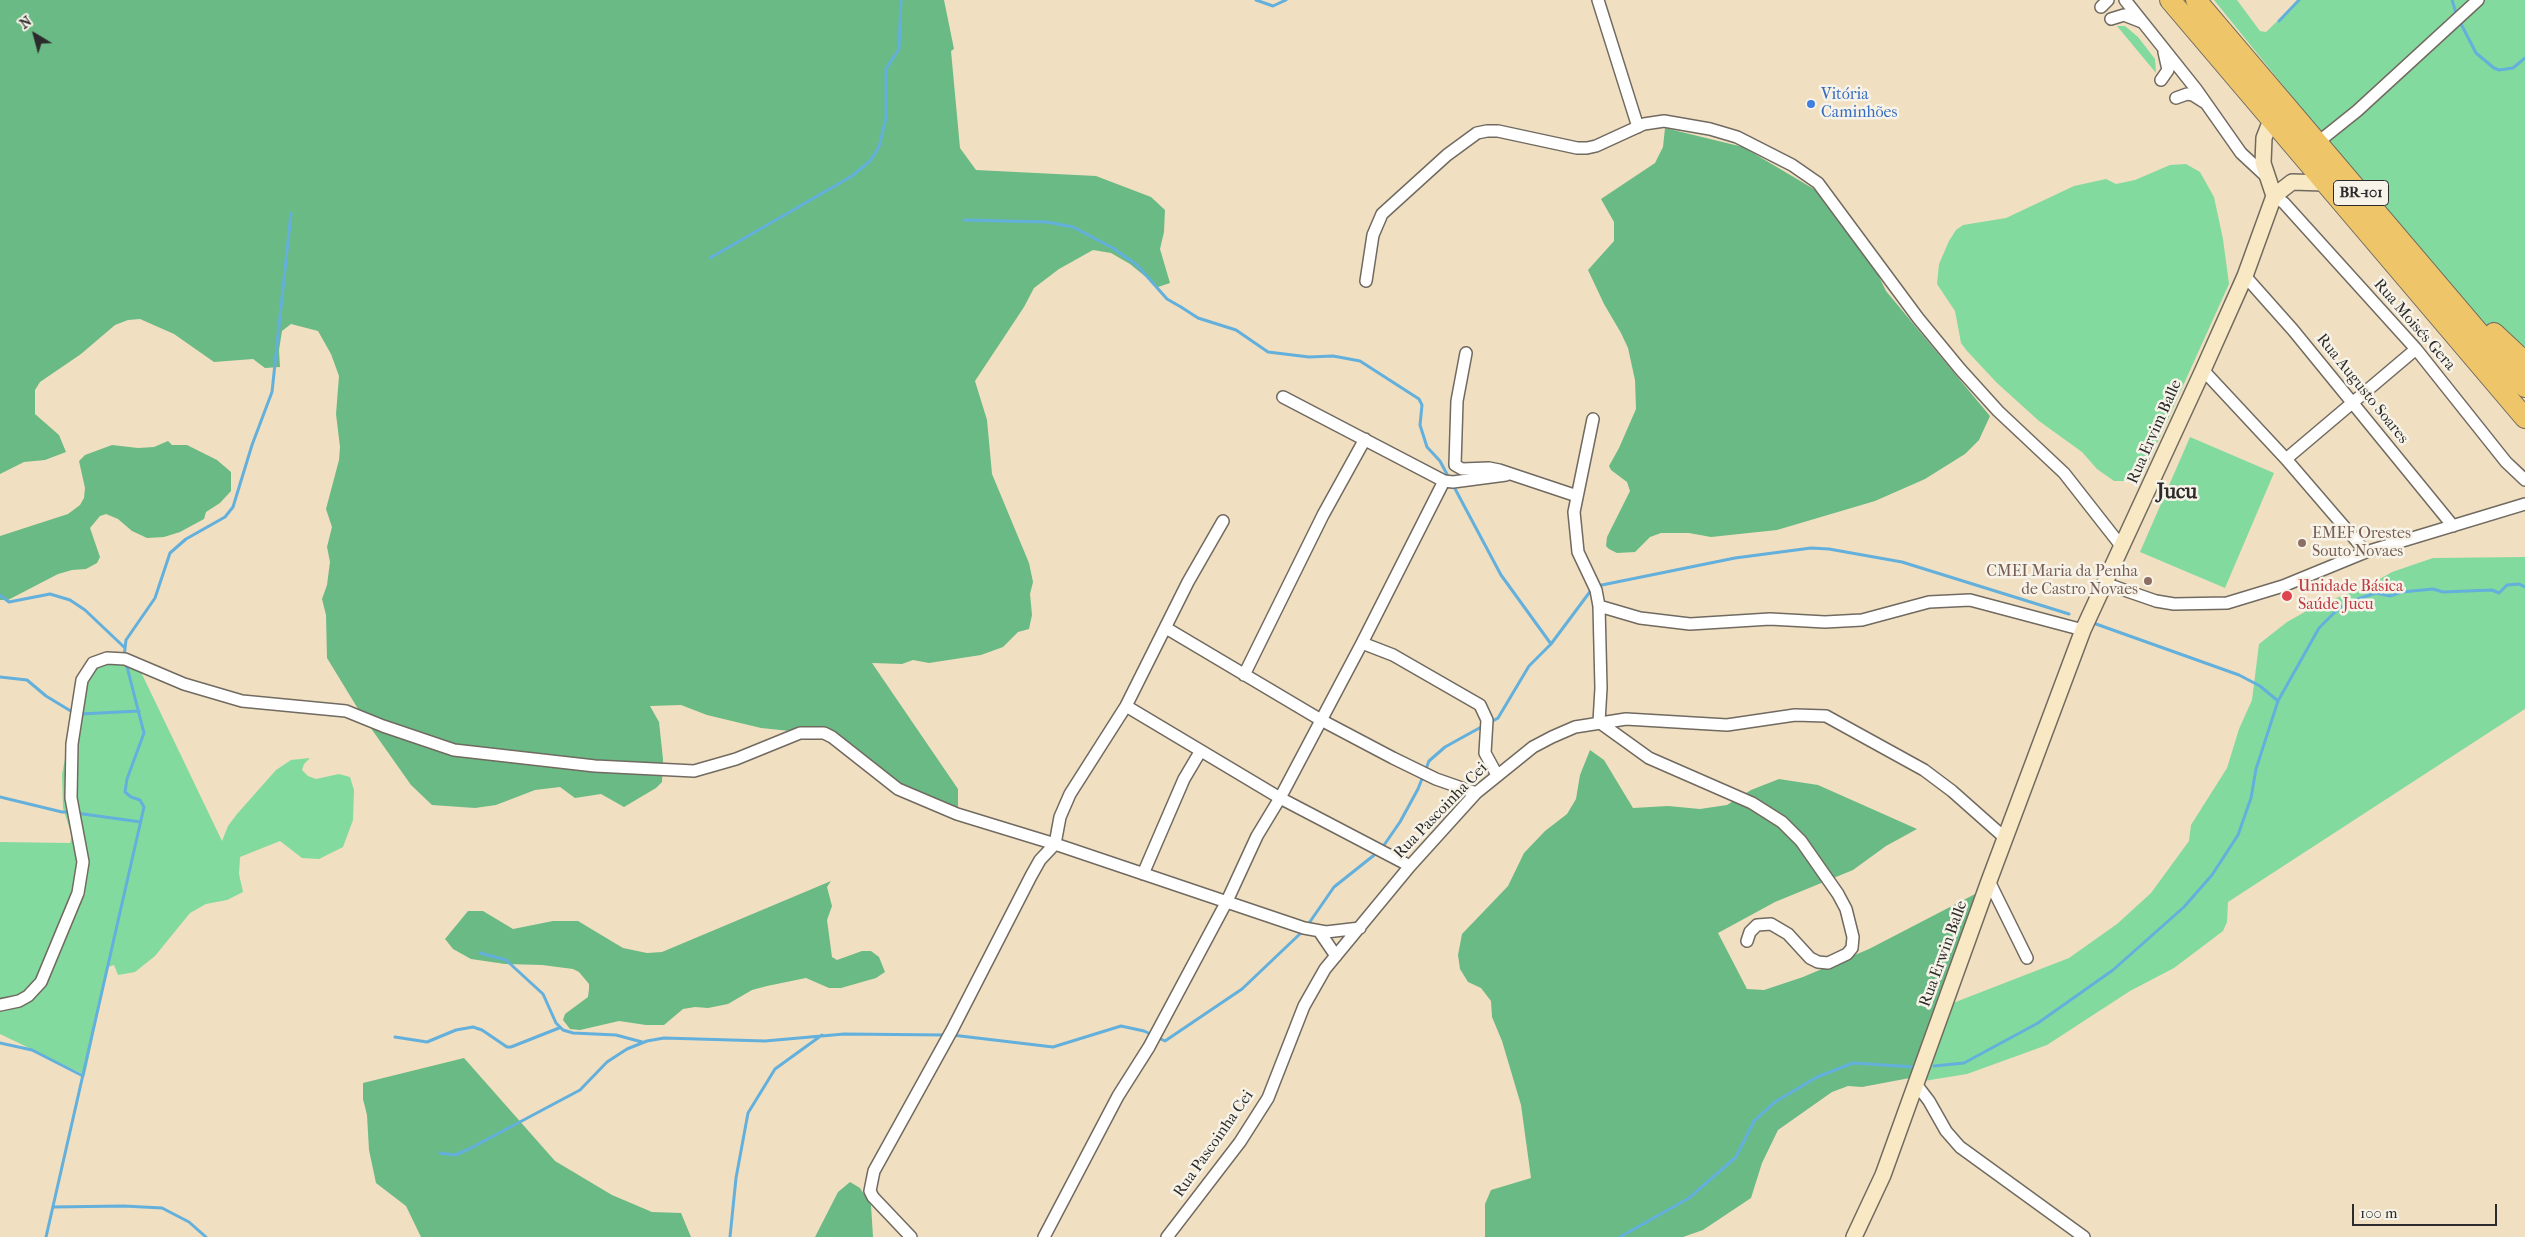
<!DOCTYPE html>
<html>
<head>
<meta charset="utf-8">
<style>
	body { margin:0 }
	#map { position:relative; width:2525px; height:1237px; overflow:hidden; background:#f1dfc1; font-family:"IM FELL French Canon",serif }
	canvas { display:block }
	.north { position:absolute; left:10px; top:10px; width:50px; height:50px; -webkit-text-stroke:4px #f7f3e8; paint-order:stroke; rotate:323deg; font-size:14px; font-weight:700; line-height:20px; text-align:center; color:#2b2b2b }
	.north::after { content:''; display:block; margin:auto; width:18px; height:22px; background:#2b2b2b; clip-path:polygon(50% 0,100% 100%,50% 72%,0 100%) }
	.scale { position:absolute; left:2352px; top:1204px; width:145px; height:22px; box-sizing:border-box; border:2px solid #2b2b2b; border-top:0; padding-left:6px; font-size:15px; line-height:18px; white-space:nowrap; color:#2b2b2b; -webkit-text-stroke:4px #f7f3e8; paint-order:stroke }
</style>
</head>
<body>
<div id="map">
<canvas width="2525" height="1237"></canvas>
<div class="north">N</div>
<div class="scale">100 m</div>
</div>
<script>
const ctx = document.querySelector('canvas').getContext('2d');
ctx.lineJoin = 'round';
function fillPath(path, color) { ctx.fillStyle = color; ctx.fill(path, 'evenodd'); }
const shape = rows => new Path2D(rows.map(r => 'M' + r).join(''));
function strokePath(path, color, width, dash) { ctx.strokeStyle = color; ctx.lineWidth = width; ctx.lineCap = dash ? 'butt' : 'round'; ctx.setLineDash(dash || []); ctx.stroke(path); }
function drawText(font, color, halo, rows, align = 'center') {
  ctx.font = font + ' "IM FELL French Canon",serif'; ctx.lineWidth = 5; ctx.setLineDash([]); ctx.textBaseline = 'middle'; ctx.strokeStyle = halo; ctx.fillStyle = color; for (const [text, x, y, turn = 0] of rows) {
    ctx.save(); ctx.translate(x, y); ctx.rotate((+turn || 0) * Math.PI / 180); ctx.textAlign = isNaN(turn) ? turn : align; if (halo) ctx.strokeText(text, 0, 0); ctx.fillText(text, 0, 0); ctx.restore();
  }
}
fillPath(shape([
	[2214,0,2237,0,2260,31,2266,32,2299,0,2525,0,2525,376,2408,240],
	[2117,26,2125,26,2138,37,2155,59,2156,73],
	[2186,164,2200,172,2214,197,2223,239,2229,284,2140,481,2114,481,2097,469,2082,452,2039,421,1997,383,1967,351,1961,343,1955,311,1937,284,1939,264,1949,241,1956,230,1963,225,2006,218,2074,186,2106,179,2116,184,2135,180,2170,165],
	[2190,437,2274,473,2225,588,2140,552],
	[2525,557,2525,709,2228,902,2227,922,2223,931,2174,968,2130,991,2047,1045,1967,1074,1924,1081,1953,1003,2069,958,2117,924,2151,893,2189,841,2191,825,2227,768,2239,729,2252,700,2259,644,2287,622,2319,604,2362,589,2392,572,2433,558],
	[112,663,140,670,222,841,228,826,237,814,276,770,291,760,310,758,304,764,302,770,308,776,316,779,339,774,350,777,354,790,353,820,343,847,319,859,302,858,280,841,240,857,239,874,243,892,227,900,206,904,190,913,155,956,135,972,118,975,114,965,108,967,85,1075,0,1034,0,842,70,843,72,836,63,808,62,774,79,690,94,671,101,666]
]), '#83da9e');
fillPath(shape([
	[0,0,944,0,954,49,951,51,960,148,976,170,1096,176,1151,197,1165,210,1164,232,1160,249,1170,283,1158,287,1130,264,1111,253,1093,250,1059,269,1034,288,1024,307,975,381,987,420,992,474,1029,563,1033,582,1030,594,1032,615,1029,629,1018,632,1003,647,981,655,929,663,913,660,902,664,872,663,958,789,958,807,947,814,830,740,809,733,761,728,707,715,681,705,650,706,659,722,663,759,662,782,656,788,624,807,601,794,575,798,560,787,535,790,496,805,475,808,432,805,411,785,363,717,327,658,326,615,322,599,327,585,330,562,327,547,332,527,326,509,339,460,340,447,336,414,339,376,331,354,318,331,291,324,282,331,279,350,280,367,265,368,253,359,214,362,174,334,140,319,128,320,115,325,81,354,40,382,35,390,35,414,59,435,66,452,45,460,24,462,0,474],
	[1665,128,1743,147,1824,195,1871,260,1886,291,1990,416,1979,440,1965,454,1925,479,1875,501,1777,530,1711,537,1689,533,1661,533,1650,537,1635,552,1617,553,1609,549,1606,546,1607,537,1630,491,1627,482,1611,470,1609,466,1619,448,1636,409,1635,380,1628,348,1621,333,1604,304,1588,270,1614,241,1614,222,1601,199,1655,163,1663,147],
	[168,441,172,445,187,445,217,460,231,472,231,491,220,503,206,512,204,519,180,532,164,537,147,538,132,531,118,519,106,514,100,516,90,528,100,557,97,563,86,569,72,570,58,574,8,600,0,600,0,536,68,514,80,505,84,498,85,488,79,461,85,455,112,445,138,448,154,447],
	[1590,750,1604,760,1633,808,1668,806,1700,809,1727,805,1751,790,1779,779,1818,785,1917,829,1886,846,1853,870,1775,902,1718,933,1747,989,1764,990,1803,977,1869,949,1977,893,1910,1078,1862,1087,1848,1086,1832,1092,1778,1130,1762,1163,1751,1198,1703,1230,1683,1237,1485,1237,1485,1204,1491,1190,1531,1178,1521,1105,1502,1041,1492,1017,1491,1001,1481,988,1468,982,1460,969,1458,955,1462,934,1508,886,1524,853,1545,831,1567,814,1576,799,1580,775],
	[831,881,827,887,832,906,827,920,832,957,837,960,862,951,871,951,879,957,885,972,876,978,841,988,829,988,806,978,767,986,752,990,728,1004,708,1008,695,1007,683,1009,664,1025,646,1025,619,1021,580,1030,570,1029,563,1020,565,1014,588,997,589,989,589,984,579,972,573,969,542,965,505,964,471,959,453,949,445,939,468,911,483,911,513,929,553,921,578,921,623,948,647,953,662,952],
	[464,1058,555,1161,612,1195,652,1212,681,1213,691,1237,421,1237,406,1206,376,1183,369,1150,367,1115,363,1099,363,1083],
	[850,1182,860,1188,871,1205,873,1237,815,1237,838,1192]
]), '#6aba85');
strokePath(shape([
	[1256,0,1273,6,1286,0],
	[2452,0,2457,16],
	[2279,21,2299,0],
	[2460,22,2476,53,2494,68,2499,70,2513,68,2525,58],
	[964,220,1047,222,1073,227,1113,248,1137,265,1167,299,1181,307,1198,318,1236,330,1268,352,1309,357,1333,356,1360,361,1419,399,1422,405,1420,425,1427,447,1440,461,1449,478],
	[710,258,852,176,870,161,879,147,886,118,886,69,899,49,901,0],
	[1453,485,1501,575,1551,644],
	[1597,586,1735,558,1811,548,1829,549,1902,562,2069,614],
	[0,595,9,602,50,594,70,600,85,610,124,647],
	[2096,624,2239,675,2260,686,2278,701],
	[124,657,126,640,155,598,170,553,186,539,225,517,233,507,252,445,272,392,291,213],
	[0,677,27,680,46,696,74,713],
	[80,714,139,711],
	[1491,722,1498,718,1529,666,1551,644,1592,589],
	[0,797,62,812,70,812],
	[76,813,141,822],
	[1382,848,1400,822,1418,789,1429,761,1445,747,1483,726],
	[1307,926,1334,887,1378,852],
	[480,953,506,960,543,994,556,1023,563,1030,573,1033,616,1035,642,1042],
	[952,1035,1053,1047,1121,1026,1144,1031,1165,1041,1242,989,1303,931],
	[395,1037,427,1042,456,1030,473,1027,482,1030,507,1047,511,1047,559,1028],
	[0,1043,32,1050,83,1076],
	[1934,1066,1964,1063,2038,1023,2113,970,2184,907,2212,875,2238,835,2251,798,2256,769,2278,701,2319,628,2335,612,2349,602,2376,593,2390,596,2402,592,2433,589,2443,592,2492,590,2499,593,2507,585,2519,584,2525,587],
	[440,1153,455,1155,469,1149,580,1090,607,1062,627,1049,647,1041,664,1038,765,1041,844,1034,946,1035],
	[53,1207,124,1206,162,1208,189,1222,206,1237],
	[46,1237,144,807,140,800,131,797,125,792,127,779,144,733,126,663],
	[730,1237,736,1178,748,1113,775,1069,822,1035],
	[1620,1237,1689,1198,1736,1157,1754,1121,1775,1102,1817,1077,1853,1063,1915,1067]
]), '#63b0dc', 3);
const street = shape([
	[1598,0,1638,127],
	[2125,0,2196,89,2241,153,2269,179],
	[2101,7,2108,0],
	[2111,19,2124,15,2142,22],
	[2161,80,2168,70,2164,52],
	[2176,98,2187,94,2193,95,2204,102],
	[2317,143,2357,111,2478,0],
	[2274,196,2284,203,2416,349,2506,462,2525,480],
	[2245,276,2293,330,2453,526],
	[1366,281,1373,235,1382,214,1447,155,1477,133,1487,131,1498,131,1577,148,1587,148,1596,146,1644,124,1664,121,1710,129,1737,137,1792,165,1818,183,1918,318,1960,369,1998,411,2064,473,2122,547],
	[1466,353,1457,401,1455,465,1462,469,1489,468,1499,470,1577,496],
	[2203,370,2286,459,2366,552],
	[1593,419,1574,512,1578,552,1596,590,1599,606,1601,688,1599,722,1649,758,1752,803,1782,822,1801,841,1838,894,1846,909,1853,937,1852,948,1847,954,1828,963,1818,962,1810,958,1788,934,1771,924,1757,925,1750,932,1747,941],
	[2286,459,2416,349],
	[1444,481,1453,482,1506,475],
	[2104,583,2156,601,2174,604,2227,603,2283,586,2366,552,2525,504],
	[1599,606,1640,618,1690,624,1770,619,1825,622,1862,620,1929,602,1970,600,2083,630],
	[1166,628,1321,720,1393,758,1436,779,1476,793],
	[1362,643,1393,655,1480,705,1487,720,1485,753,1497,775],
	[1244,675,1323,515,1365,439],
	[1126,706,1280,798,1410,866],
	[1143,874,1184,779,1200,752],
	[1989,881,2027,958],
	[1319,931,1336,956],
	[0,1005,19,1001,28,996,41,982,78,893,83,862,71,798,72,744,82,680,93,663,107,658,125,659,184,684,242,701,346,711,383,726,454,750,595,766,694,771,736,759,800,733,824,733,832,737,898,789,957,814,1055,844,1304,928,1326,932,1360,928],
	[1916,1084,1929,1101,1946,1131,1960,1147,2084,1237],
	[911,1237,873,1197,870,1191,874,1171,952,1030,1031,876,1040,860,1055,844,1060,817,1070,794,1126,706,1188,582,1223,521],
	[1044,1237,1118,1096,1149,1047,1227,901,1257,836,1280,798,1362,643,1444,481,1283,397],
	[1167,1237,1240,1142,1268,1098,1304,1006,1325,969,1410,866,1476,793,1533,747,1552,737,1575,727,1626,719,1727,725,1795,715,1826,716,1924,770,1952,791,2005,838]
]);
const secondary = shape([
	[2271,120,2264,138,2263,163,2274,196],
	[1854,1237,1883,1175,1989,881,2083,630,2203,370,2245,276,2274,196,2292,182,2324,183]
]);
const highway = shape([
	[2170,0,2525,418],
	[2196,0,2525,387],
	[2494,333,2525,362]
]);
strokePath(street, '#706a60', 14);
strokePath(secondary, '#706a60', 18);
strokePath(highway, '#706a60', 22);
strokePath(street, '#fff', 11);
strokePath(secondary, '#f8e8c3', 15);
strokePath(highway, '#eec569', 20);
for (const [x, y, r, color] of [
	[1811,104,5,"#3f7fe0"],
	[2302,543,5,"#8d6e63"],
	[2148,581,5,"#8d6e63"],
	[2287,596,6,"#e0444e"]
]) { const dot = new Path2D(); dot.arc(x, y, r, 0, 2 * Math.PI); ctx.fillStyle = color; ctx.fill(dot); strokePath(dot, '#f7f3e8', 2); }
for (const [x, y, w] of [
	[2361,193,55]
]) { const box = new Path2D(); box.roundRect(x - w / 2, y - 12.5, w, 25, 4); ctx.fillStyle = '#f7f3e8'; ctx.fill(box); strokePath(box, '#2b2b2b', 1); }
drawText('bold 15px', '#2b2b2b', null, [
	["BR-101",2361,193]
]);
drawText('16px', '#366cbe', '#f7f3e8', [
	["Vitória",1821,95],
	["Caminhões",1821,113]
], 'left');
drawText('16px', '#2b2b2b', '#f7f3e8', [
	["Rua Moisés Gera",2414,325,49],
	["Rua Augusto Soares",2362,389,51],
	["Rua Ervim Balle",2155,432,-66],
	["Rua Pascoinha Cei",1441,811,-46],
	["Rua Erwin Balle",1944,954,-70],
	["Rua Pascoinha Cei",1214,1144,-55]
]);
drawText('16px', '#785e54', '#f7f3e8', [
	["EMEF Orestes",2312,534],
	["Souto Novaes",2312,552],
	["CMEI Maria da Penha",2138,572,"right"],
	["de Castro Novaes",2138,590,"right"]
], 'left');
drawText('16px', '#be3a42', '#f7f3e8', [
	["Unidade Básica",2298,587],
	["Saúde Jucu",2298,605]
], 'left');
drawText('bold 21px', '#2b2b2b', '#f7f3e8', [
	["Jucu",2177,493]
]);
</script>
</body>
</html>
